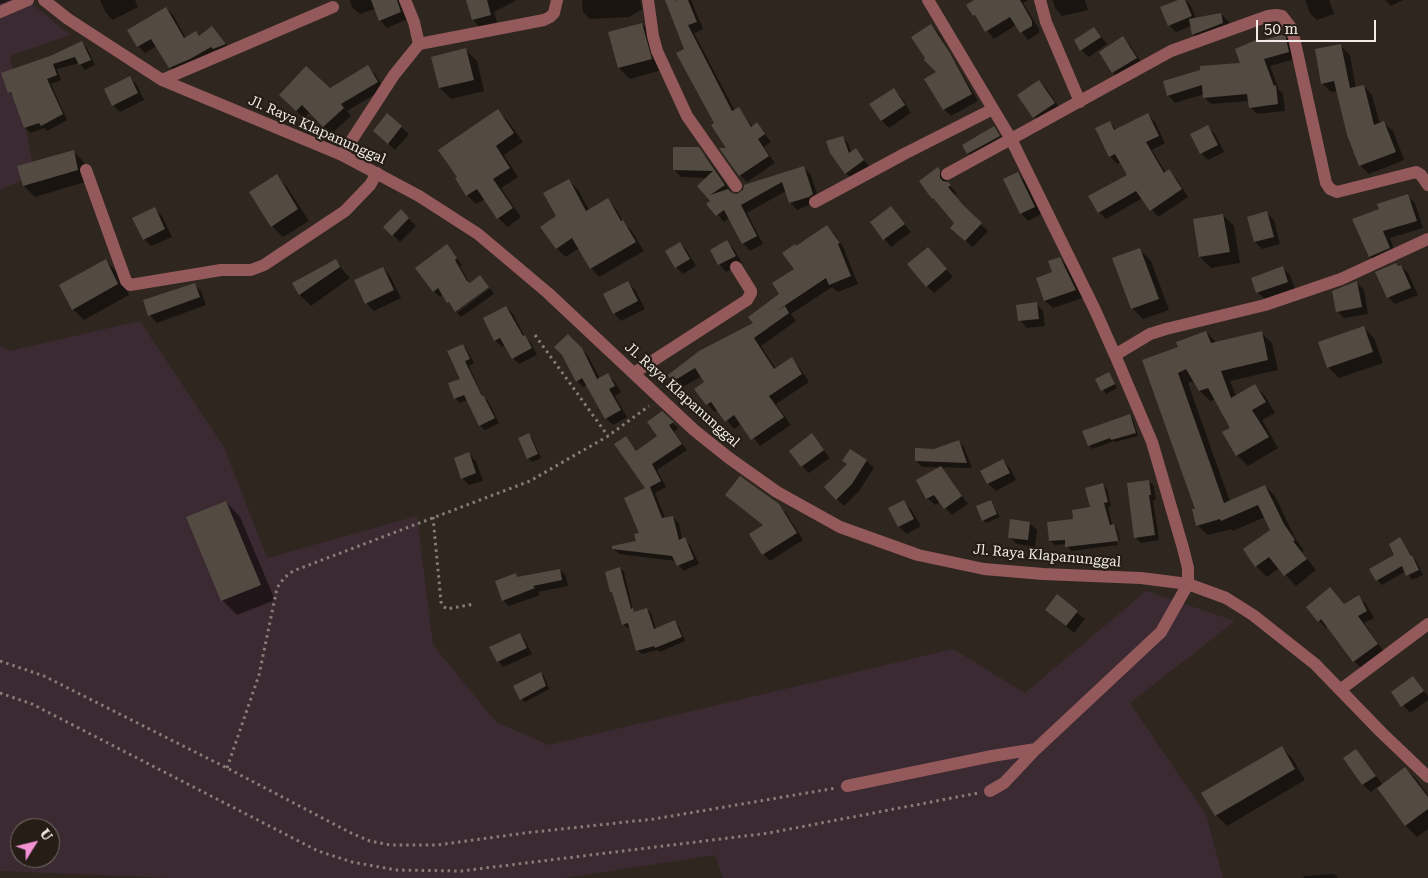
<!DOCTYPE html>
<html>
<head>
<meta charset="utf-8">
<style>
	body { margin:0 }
	#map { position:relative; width:1428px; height:878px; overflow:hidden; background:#2f271f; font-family:"Roboto Serif",serif }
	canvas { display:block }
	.north { position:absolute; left:10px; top:818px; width:50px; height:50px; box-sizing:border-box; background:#251d16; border:1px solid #77706a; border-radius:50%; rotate:54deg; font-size:14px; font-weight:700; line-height:20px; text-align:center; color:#f1ece7 }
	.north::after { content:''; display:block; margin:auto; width:18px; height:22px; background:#f391d5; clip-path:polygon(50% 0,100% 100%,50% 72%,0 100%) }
	.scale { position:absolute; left:1256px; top:20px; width:120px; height:22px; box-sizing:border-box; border:2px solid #f1ece7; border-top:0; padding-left:6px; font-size:15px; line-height:18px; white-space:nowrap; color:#f1ece7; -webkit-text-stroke:4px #251d16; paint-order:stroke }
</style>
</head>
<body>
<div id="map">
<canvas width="1428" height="878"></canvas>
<div class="north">U</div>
<div class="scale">50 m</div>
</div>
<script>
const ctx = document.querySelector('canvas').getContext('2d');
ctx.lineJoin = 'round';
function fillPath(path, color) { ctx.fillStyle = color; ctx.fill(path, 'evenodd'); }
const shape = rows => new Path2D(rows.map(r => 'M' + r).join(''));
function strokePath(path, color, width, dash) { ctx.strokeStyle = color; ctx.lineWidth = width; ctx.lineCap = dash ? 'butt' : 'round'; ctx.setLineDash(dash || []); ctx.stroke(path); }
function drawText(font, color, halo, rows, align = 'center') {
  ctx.font = font + ' "Roboto Serif",serif'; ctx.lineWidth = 4.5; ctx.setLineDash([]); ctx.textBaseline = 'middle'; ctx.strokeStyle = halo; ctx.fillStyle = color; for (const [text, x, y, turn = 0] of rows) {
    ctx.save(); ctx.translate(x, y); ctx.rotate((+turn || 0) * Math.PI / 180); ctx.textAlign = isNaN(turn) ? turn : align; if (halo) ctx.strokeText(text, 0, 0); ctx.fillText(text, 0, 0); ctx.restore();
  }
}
fillPath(shape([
	[0,0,27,0,70,35,10,56,35,174,0,190],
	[140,321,224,447,267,558,417,516,433,645,496,722,549,745,953,649,1025,693,1146,591,1235,621,1130,703,1206,815,1223,878,723,878,715,855,565,878,168,878,0,871,0,346,9,351],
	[20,828,50,828,50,858,20,858]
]), '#3c2a32');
fillPath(shape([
	[0,0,11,0,0,4],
	[100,0,135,0,138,7,113,20,106,13],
	[350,0,401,0,408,19,387,28,380,20,375,9,360,14,352,7],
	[467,0,517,0,494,12,497,22,480,27,473,20],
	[582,0,640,0,642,9,629,17,590,19,583,12],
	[669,0,675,0,678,3,677,0,691,0,703,29,694,33,735,111,738,109,753,127,757,124,771,142,764,147,775,163,747,182,740,175,715,123,686,49],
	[976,0,1028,0,1023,3,1039,29,1039,33,1028,40,1016,25,994,39,974,15],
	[1053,0,1085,0,1088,10,1062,16,1055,8],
	[1181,0,1185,0,1191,6,1196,19,1221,14,1228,21,1230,31,1200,41,1193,34,1191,26,1176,32,1169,25],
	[1305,0,1329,0,1334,14,1317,20,1310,13],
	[1385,0,1403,0,1391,6],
	[166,8,173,15,186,38,196,33,200,37,212,27,232,51,178,74,170,67,157,46,145,53,138,46],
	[642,24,653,35,662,70,630,79,619,68],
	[931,25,938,32,978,101,951,116,944,109],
	[1094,28,1107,44,1089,57,1081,50],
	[1284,35,1292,43,1295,59,1270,66,1279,90,1283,94,1285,111,1257,114,1250,107,1249,101,1211,104,1204,97,1204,94,1175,103,1168,95,1242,64,1258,44],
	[1123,38,1130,45,1143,65,1121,80,1113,73,1100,52],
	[82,43,87,48,95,65,85,70,79,63,57,69,61,80,51,84,67,120,47,131,44,128,31,133,25,128,15,98,9,92,50,57],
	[1341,46,1350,55,1356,88,1364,86,1372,95,1380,124,1384,123,1393,131,1404,160,1369,174,1360,165,1338,91,1331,92,1322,83],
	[466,50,477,61,484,91,451,99,440,88],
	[367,67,375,74,384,89,347,111,351,116,331,134,310,112,304,118,287,102,329,89],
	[130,78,137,85,144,100,120,112,113,105],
	[1039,81,1046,88,1061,110,1041,124,1034,117],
	[894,90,901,97,911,113,889,128,882,121,871,105],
	[498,111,507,120,523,142,504,155,518,177,501,188,521,217,508,227,498,218,485,199,476,204,467,195],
	[1147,114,1155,122,1165,143,1152,150,1166,173,1168,171,1176,178,1188,197,1158,217,1143,198,1106,219,1099,212,1128,175,1121,162,1117,164,1110,156,1110,123,1117,130],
	[388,115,409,134,395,150,382,138],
	[1208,127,1215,134,1224,152,1208,160,1201,153],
	[994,128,1006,143,975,160,968,153],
	[842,137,848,143,851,153,861,156,869,166,852,179,846,173],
	[698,149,706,156,732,193,730,194,737,195,804,168,811,175,819,201,797,210,790,202,786,191,747,213,763,244,750,251,743,243,729,218,724,222,708,204,712,201,698,186,707,178,681,177,674,169],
	[73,151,84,162,88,181,35,197,24,186],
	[938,169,947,178,947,183,957,193,954,195,967,211,988,231,973,247,959,235,956,224,933,198],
	[1018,174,1025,181,1041,214,1028,221,1021,213],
	[276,176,287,187,309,221,283,237,272,226],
	[569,181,578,190,589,210,607,200,616,209,624,223,631,230,644,251,599,277,591,268,579,248,566,257,557,249,542,227,557,216],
	[1408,196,1415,203,1423,228,1390,238,1396,255,1377,264,1370,257,1380,210],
	[891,208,911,232,891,247,871,222],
	[154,209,162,216,172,237,151,246,144,239],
	[401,211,416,226,400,242,385,227],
	[1267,213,1274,220,1280,244,1262,249,1255,242],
	[1223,215,1234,226,1240,263,1211,268,1200,257,1194,220],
	[827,226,835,234,846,252,845,252,858,284,838,292,832,287,791,314,796,321,761,346,776,369,791,359,799,367,809,382,776,404,791,425,760,446,742,423,734,429,718,409,715,412,707,404,706,382,702,376,681,388,673,381,755,324,781,295,796,269,796,247],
	[727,242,734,249,742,263,726,272,719,264,711,250],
	[680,243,687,251,696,266,683,274,676,267],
	[1140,250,1151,261,1169,310,1143,319,1132,308],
	[452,252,462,265,460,266,470,284,480,277,489,286,456,312,443,294,440,297,434,291],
	[935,256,953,277,934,293,927,286],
	[1059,258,1067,266,1083,298,1053,308,1045,301,1037,279,1054,273],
	[106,261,117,272,129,295,84,320,73,309],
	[335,261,350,278,311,306,300,295],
	[1401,266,1408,273,1418,295,1395,304,1388,297,1399,267],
	[383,268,390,276,401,298,374,311,366,303],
	[1283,268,1290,275,1295,289,1265,299,1257,292],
	[628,283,635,290,645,309,621,321,614,313,604,294],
	[1357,283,1364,290,1368,314,1344,318,1337,311],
	[194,284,201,291,206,305,157,323,150,315],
	[490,288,494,294,461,317,457,313],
	[1036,304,1043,311,1045,326,1027,328,1020,320],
	[506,307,513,314,525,337,531,343,537,355,519,364,513,358,505,345,502,347,495,340,485,318],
	[1363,327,1374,338,1383,363,1339,378,1328,367],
	[1206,332,1217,343,1261,333,1272,343,1278,370,1230,381,1236,396,1255,386,1265,396,1275,413,1262,420,1278,448,1248,466,1237,455,1224,433,1232,428,1216,399,1210,401,1200,391,1194,381,1188,383,1230,502,1265,486,1275,496,1294,536,1304,551,1302,552,1316,570,1296,586,1279,568,1267,577,1256,566,1244,549,1272,530,1265,517,1233,531,1231,529,1208,535,1197,525,1196,510,1144,360,1180,348],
	[568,335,588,356,600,379,608,375,614,381,621,392,615,396,627,417,613,425,606,418,587,385,583,387,577,381],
	[463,345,467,350,474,363,469,366,483,397,488,401,499,423,485,430,480,426,467,400,460,403,455,398,462,380],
	[1109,374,1117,388,1106,394,1097,379],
	[662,413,678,428,674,432,687,450,657,470,666,487,655,493,665,518,673,517,679,523,682,540,685,539,690,545,699,564,683,571,676,561,619,554,613,548,638,542,641,534,647,489,625,438,637,451,659,436],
	[1129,416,1133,419,1138,436,1115,442,1114,441,1092,449,1089,445],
	[529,435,532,438,541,458,532,462,528,458],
	[812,435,830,458,809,473,802,466],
	[958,441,964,447,972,468,922,467,916,461,934,450],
	[850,450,867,461,874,468,859,491,844,506,825,487,848,465,843,461],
	[468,454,476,461,483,481,469,485,462,478],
	[1002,460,1010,468,1016,480,996,491,988,484,982,471],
	[940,468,968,504,952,515,940,502,935,505,927,498],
	[1148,481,1154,486,1156,500,1153,500,1159,540,1141,543,1136,538],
	[1103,485,1107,489,1111,506,1108,507,1112,525,1118,530,1121,545,1116,529,1113,529,1118,545,1071,551,1066,544,1055,545,1050,541,1092,508],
	[991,501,1000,517,986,523,983,520],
	[226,502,240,517,275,600,237,615,222,600],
	[904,502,911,509,921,526,907,534,899,527,890,509],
	[778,505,786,513,803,540,770,561,763,554,764,526],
	[1030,523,1037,530,1035,547,1017,544,1009,537],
	[1400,539,1417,562,1423,575,1412,580,1406,571,1382,585,1377,580,1396,555],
	[620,568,624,572,633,611,635,613,647,609,651,613,656,629,675,622,679,626,685,641,660,652,658,650,642,654,637,650,631,627,628,628,623,624,614,594,611,591],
	[560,570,566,576,568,586,538,592,540,595,509,606,503,600,515,575,519,578],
	[1330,588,1345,605,1359,597,1366,604,1374,618,1364,623,1384,652,1361,668,1354,661,1328,626,1326,628,1319,621],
	[1057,596,1085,619,1074,633,1046,610],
	[520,635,525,640,532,654,503,667,498,661],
	[541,673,544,676,549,689,525,702,521,699],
	[1413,678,1428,696,1428,700,1410,713,1392,692],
	[1281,747,1292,758,1305,780,1227,826,1216,815],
	[1356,750,1383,785,1405,768,1416,779,1428,795,1428,829,1417,837,1406,826,1377,787,1371,792,1363,785,1344,759],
	[1334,874,1338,878,1304,878,1303,876]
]), '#0007');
fillPath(shape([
	[371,0,397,0,401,12,379,21],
	[466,0,487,0,491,15,472,20],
	[665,0,675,0,676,2,676,0,688,0,697,22,688,25,732,111,739,107,751,127,757,122,765,134,758,139,769,156,739,176,719,148,726,148,711,125,714,123,676,53,684,49],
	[974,0,1020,0,1032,21,1032,26,1020,33,1010,17,985,32,975,15,973,16,966,5],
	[1178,0,1185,0,1192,16,1168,26,1160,7],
	[166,7,184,38,196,31,199,36,212,26,226,44,213,49,211,47,190,59,169,68,151,39,137,47,127,30],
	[1221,13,1223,23,1192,35,1189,19],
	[642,23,652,59,618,68,608,32],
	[931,24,950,53,972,94,943,110,924,79,936,72,924,60,925,58,911,37],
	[1094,27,1101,37,1080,51,1074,40],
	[1285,34,1289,52,1264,59,1274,86,1276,85,1278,104,1249,108,1247,94,1203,98,1202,85,1167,96,1163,81,1200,70,1200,66,1240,63,1235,49,1256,40,1257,42],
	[1123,36,1137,58,1112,73,1099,52],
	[82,41,91,60,79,65,75,57,53,64,57,75,47,79,63,114,41,126,39,123,24,128,11,92,8,93,1,73,50,56],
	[1341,44,1350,88,1364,85,1374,125,1384,121,1396,152,1359,166,1347,135,1334,81,1321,84,1315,49],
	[466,48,474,80,439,88,431,57],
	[368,65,378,82,341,104,344,108,323,127,302,105,296,111,279,95,306,66,330,88],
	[130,76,138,93,112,106,104,89],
	[1039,80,1055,103,1033,118,1017,95],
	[894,88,905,105,881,121,869,104],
	[498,109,514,133,496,146,510,168,493,179,513,208,497,219,477,189,466,196,455,178,457,177,438,150],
	[387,113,402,126,388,144,373,131],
	[1148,113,1159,136,1146,142,1164,173,1169,169,1182,189,1150,211,1136,191,1098,213,1088,196,1127,175,1115,154,1109,157,1095,128,1110,121,1114,130],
	[1208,125,1218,145,1200,154,1190,134],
	[994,126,1000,136,967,154,962,145],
	[843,136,849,153,856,148,864,160,845,174,830,153,826,141],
	[673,147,699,147,725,185,710,195,728,189,732,193,737,194,743,190,744,185,804,166,813,194,809,197,789,203,782,182,741,205,757,236,742,244,724,210,716,216,706,204,710,201,697,186,713,171,673,170],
	[74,150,78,170,23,186,17,166],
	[938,167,940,170,940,178,943,181,948,182,951,185,948,187,963,205,982,223,965,241,950,228,954,223,933,198,932,199,919,181],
	[1018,172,1035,207,1020,214,1003,179],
	[277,174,298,209,271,227,249,192],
	[569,179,586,211,608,198,621,221,623,220,636,242,590,269,572,238,556,249,540,227,556,216,543,193],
	[1408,194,1417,221,1383,231,1390,248,1369,257,1352,219,1379,209,1377,204],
	[891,206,905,224,883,240,870,222],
	[155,207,165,229,143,240,132,218],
	[401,209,409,218,392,236,383,227],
	[1267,211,1274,237,1254,242,1247,217],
	[1223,214,1230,252,1199,257,1193,219],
	[827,225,840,243,838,244,851,276,829,285,826,278,775,312,785,306,789,313,754,338,774,369,792,357,802,374,769,396,784,417,751,440,734,415,725,422,711,402,706,405,694,389,704,382,695,368,672,382,668,375,699,351,753,323,748,317,779,294,772,283,794,269,782,253,795,244,796,246],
	[727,240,736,256,718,265,710,250],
	[680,242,690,259,675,268,665,251],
	[447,244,457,258,455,260,467,281,470,283,480,275,489,287,455,312,449,302,447,303,438,288,433,292,415,268],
	[928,247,947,269,926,287,907,264],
	[1140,248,1159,299,1131,309,1112,258],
	[1060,257,1076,290,1044,301,1036,278,1052,272,1048,261],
	[106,259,118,284,72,310,59,285],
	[336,259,340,267,299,295,292,283],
	[1396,263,1398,266,1401,265,1411,288,1387,298,1375,272],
	[1283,266,1288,282,1256,293,1251,278],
	[383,267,394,290,365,304,354,280],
	[628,281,638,301,613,314,603,294],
	[1357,281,1362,307,1336,312,1332,291],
	[195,283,200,297,148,316,143,300],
	[1037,302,1039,319,1018,321,1016,305],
	[506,306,523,336,525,335,532,348,512,359,500,338,494,341,483,318],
	[1364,326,1373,352,1327,368,1318,342],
	[1206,331,1211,343,1262,331,1268,360,1221,371,1231,398,1255,384,1266,402,1252,410,1269,437,1236,456,1222,432,1230,428,1208,388,1199,391,1186,369,1178,373,1224,503,1265,485,1284,524,1295,540,1293,541,1307,559,1284,576,1269,557,1255,567,1243,549,1270,530,1258,505,1221,521,1220,519,1196,526,1192,509,1195,509,1142,360,1178,347,1176,342],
	[568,334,582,348,597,379,608,373,615,386,609,389,621,410,605,419,582,378,576,382,562,355,554,347],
	[463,344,470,359,465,361,482,396,483,395,495,418,479,426,464,395,454,399,448,383,460,379,447,351],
	[1109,372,1115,384,1101,391,1095,379],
	[662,411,674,422,669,425,682,444,652,464,661,481,650,487,662,518,673,516,679,540,685,537,694,559,677,566,672,556,612,549,612,546,636,541,634,534,639,533,624,498,645,488,614,444,626,436,636,451,657,436,647,422],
	[1130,414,1136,433,1111,440,1110,438,1088,446,1082,431],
	[529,433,538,454,527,459,518,438],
	[812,433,824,450,801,467,789,451],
	[959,440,967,463,915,461,915,448,934,449],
	[850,449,867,460,852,484,836,500,824,487,847,464,842,461],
	[469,452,476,473,461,479,454,458],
	[1003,459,1010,473,987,484,980,471],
	[941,466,962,496,944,509,934,495,926,499,916,480],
	[740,476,779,504,797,533,762,555,749,534,763,525,725,495],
	[1149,480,1151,495,1149,495,1155,535,1134,538,1127,483],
	[1103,483,1108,502,1104,503,1110,525,1114,524,1118,541,1065,547,1065,540,1049,541,1047,522,1073,519,1072,510,1090,507,1085,488],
	[904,500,914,519,898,527,888,508],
	[991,500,997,514,982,521,976,506],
	[226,501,261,585,221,601,186,517],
	[1010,519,1030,522,1028,540,1008,538],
	[1400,537,1411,556,1412,555,1419,570,1406,576,1402,566,1376,581,1369,569,1394,555,1389,544],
	[620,567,631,609,633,608,634,612,647,608,654,629,675,620,682,637,655,648,654,646,636,651,628,623,622,625,612,592,610,592,605,572],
	[560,569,562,580,533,586,535,588,502,601,495,581,516,573,517,577],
	[1330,587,1344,604,1359,595,1367,611,1358,616,1378,644,1353,662,1321,619,1318,622,1306,607],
	[1057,594,1078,611,1066,626,1045,610],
	[520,633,527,648,497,662,489,647],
	[541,672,546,686,520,700,513,686],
	[1413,676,1424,691,1401,707,1391,692],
	[1282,746,1295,769,1215,816,1201,793],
	[1356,749,1376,776,1362,785,1343,758],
	[1405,767,1428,797,1428,809,1405,826,1377,788]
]), '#534b42');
strokePath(shape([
	[535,335,608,436],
	[433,517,441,602,443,606,447,609,474,604],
	[0,661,44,676,227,768,351,833,370,841,390,845,437,845,525,833,654,819,836,788],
	[0,693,32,704,318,851,352,862,396,870,461,871,769,833,978,793],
	[227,768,259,675,277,588,284,578,293,571,530,481,608,436,649,406]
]), '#857e77', 3, [2.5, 4]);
strokePath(shape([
	[44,0,68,19,162,80,342,155,419,196,478,234,548,293,694,430,729,458,777,492,840,527,918,555,984,569,1043,574,1141,578,1188,584,1226,598,1253,615,1315,664,1381,732,1428,777],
	[405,0,414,22,419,44],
	[648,0,653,36,657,51,687,116,736,186],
	[928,0,1011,139,947,174],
	[1040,0,1046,22,1080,102],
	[0,12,28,0],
	[162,80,333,7],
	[342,155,394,75,419,44,544,20,550,17,554,13,557,0],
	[86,170,126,281,130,285,221,270,251,270,264,265,345,211,370,185,377,173],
	[815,202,906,153,993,109],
	[1115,355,1095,310,1011,139,1171,51,1268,16,1276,15,1282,16,1292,29,1326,183,1330,189,1337,192,1416,172,1421,175,1428,185],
	[634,373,747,300,751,293,751,291,736,267],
	[1340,690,1428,624],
	[847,786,992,756,1036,749],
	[990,791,1004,783,1036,749,1161,632,1188,584,1188,568,1183,548,1152,442,1115,355,1150,334,1166,329,1265,305,1341,279,1428,239]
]), '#94595b', 12);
drawText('14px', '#f1ece7', '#251d16', [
	["Jl. Raya Klapanunggal",317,130,24],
	["Jl. Raya Klapanunggal",682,395,42],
	["Jl. Raya Klapanunggal",1047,556,5]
]);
</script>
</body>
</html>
